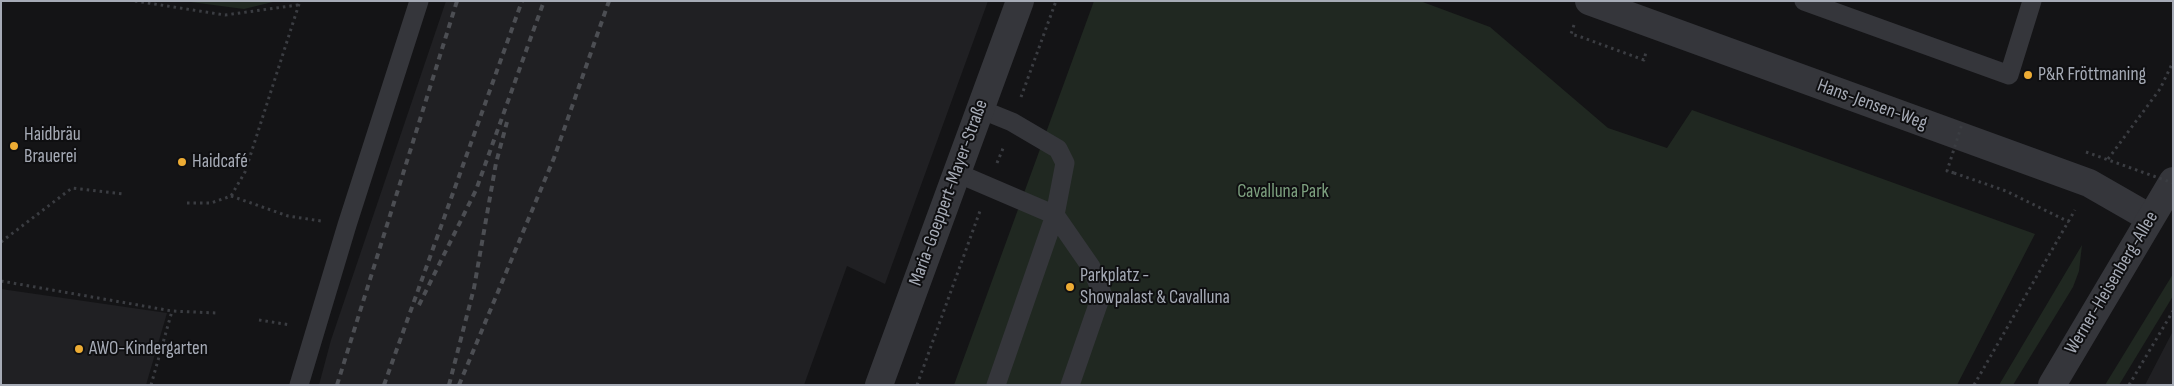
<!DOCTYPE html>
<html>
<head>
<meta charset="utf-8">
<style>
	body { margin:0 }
	#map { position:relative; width:2174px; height:386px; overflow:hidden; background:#141416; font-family:"Sofia Sans Condensed",sans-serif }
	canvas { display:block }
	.frame { position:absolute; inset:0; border:2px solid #a6abb6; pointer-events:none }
</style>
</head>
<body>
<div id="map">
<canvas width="2174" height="386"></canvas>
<div class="frame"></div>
</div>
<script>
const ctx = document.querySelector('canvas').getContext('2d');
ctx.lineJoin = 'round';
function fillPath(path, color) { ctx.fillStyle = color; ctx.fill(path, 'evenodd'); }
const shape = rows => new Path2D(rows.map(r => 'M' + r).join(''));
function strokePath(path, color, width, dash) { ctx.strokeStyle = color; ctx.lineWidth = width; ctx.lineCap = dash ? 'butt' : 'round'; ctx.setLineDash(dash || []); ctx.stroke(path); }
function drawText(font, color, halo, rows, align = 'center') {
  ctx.font = font + ' "Sofia Sans Condensed",sans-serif'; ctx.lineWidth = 4; ctx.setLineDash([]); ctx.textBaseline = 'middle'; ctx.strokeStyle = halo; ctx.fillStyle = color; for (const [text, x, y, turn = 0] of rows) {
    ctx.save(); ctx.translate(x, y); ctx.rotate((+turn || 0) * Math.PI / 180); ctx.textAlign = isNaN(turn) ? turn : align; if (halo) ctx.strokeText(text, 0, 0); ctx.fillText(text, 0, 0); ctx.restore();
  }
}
fillPath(shape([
	[446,1,988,1,885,284,847,266,804,385,319,385,331,340],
	[1,289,167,313,146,385,1,385],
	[2173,331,2173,385,2145,385]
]), '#202023');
fillPath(shape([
	[183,1,277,1,244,9],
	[1094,1,1420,1,1490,27,1608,128,1667,148,1692,110,2035,234,1957,385,954,385],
	[2082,245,2079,271,2073,287,2013,385,1999,385],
	[2173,274,2173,296,2119,385,2105,385]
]), '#202821');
strokePath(shape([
	[135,1,225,15,298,5],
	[1574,25,1571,34,1581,37,1644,60,1646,52],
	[1021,97,1056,1],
	[2108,159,2160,89,2173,62],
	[997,163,1004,146],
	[1954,173,2006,191,2069,222],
	[231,196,288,216,321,221],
	[187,203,211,203,231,196,245,172,300,1],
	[1,242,72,188,124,194],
	[1,281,172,311,216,313],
	[259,320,291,325],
	[151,385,172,311],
	[917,385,980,211],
	[1974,385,2075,210],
	[2129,385,2173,311]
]), '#3b3d42', 3, [2.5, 4]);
strokePath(shape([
	[1804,1,2009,75,2032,1],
	[980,109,1012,122,1058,149,1065,163,1055,215,996,385],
	[957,173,1055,215,1091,267,1102,293,1070,385],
	[299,385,347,225,419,1]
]), '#35363b', 19);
strokePath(shape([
	[1589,1,2089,183,2150,218],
	[879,385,1020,1]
]), '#35363b', 28);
strokePath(shape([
	[2052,385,2173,181]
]), '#35363b', 28);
strokePath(shape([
	[419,305,476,190,544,1],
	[337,385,457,1],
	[384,385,522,1],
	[449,385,474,288,496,163,507,122],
	[459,385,554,158,609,1]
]), '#4c4e53', 4, [6, 5]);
strokePath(shape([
	[2086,152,2173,183],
	[1954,173,1947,171,1962,124]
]), '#3b3d42', 3, [2.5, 4]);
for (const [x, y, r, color] of [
	[2028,75,5,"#edac34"],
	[14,146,5,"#edac34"],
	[182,162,5,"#edac34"],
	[1070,287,5,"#edac34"],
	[79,349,5,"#edac34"]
]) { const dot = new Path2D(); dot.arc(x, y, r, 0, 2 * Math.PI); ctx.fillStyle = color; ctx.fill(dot); strokePath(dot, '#0f0f11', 2); }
drawText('19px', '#a6abb6', '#0f0f11', [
	["P&R Fröttmaning",2038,75],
	["Haidbräu",24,135],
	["Brauerei",24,157],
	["Haidcafé",192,162],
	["Parkplatz -",1080,276],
	["Showpalast & Cavalluna",1080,298],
	["AWO-Kindergarten",89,349]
], 'left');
drawText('19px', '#a6abb6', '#0f0f11', [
	["Hans-Jensen-Weg",1872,105,20],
	["Maria-Goeppert-Mayer-Straße",949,193,-70],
	["Werner-Heisenberg-Allee",2112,283,-59]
]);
drawText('19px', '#7da07f', '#0f0f11', [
	["Cavalluna Park",1283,192]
]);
</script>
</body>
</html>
